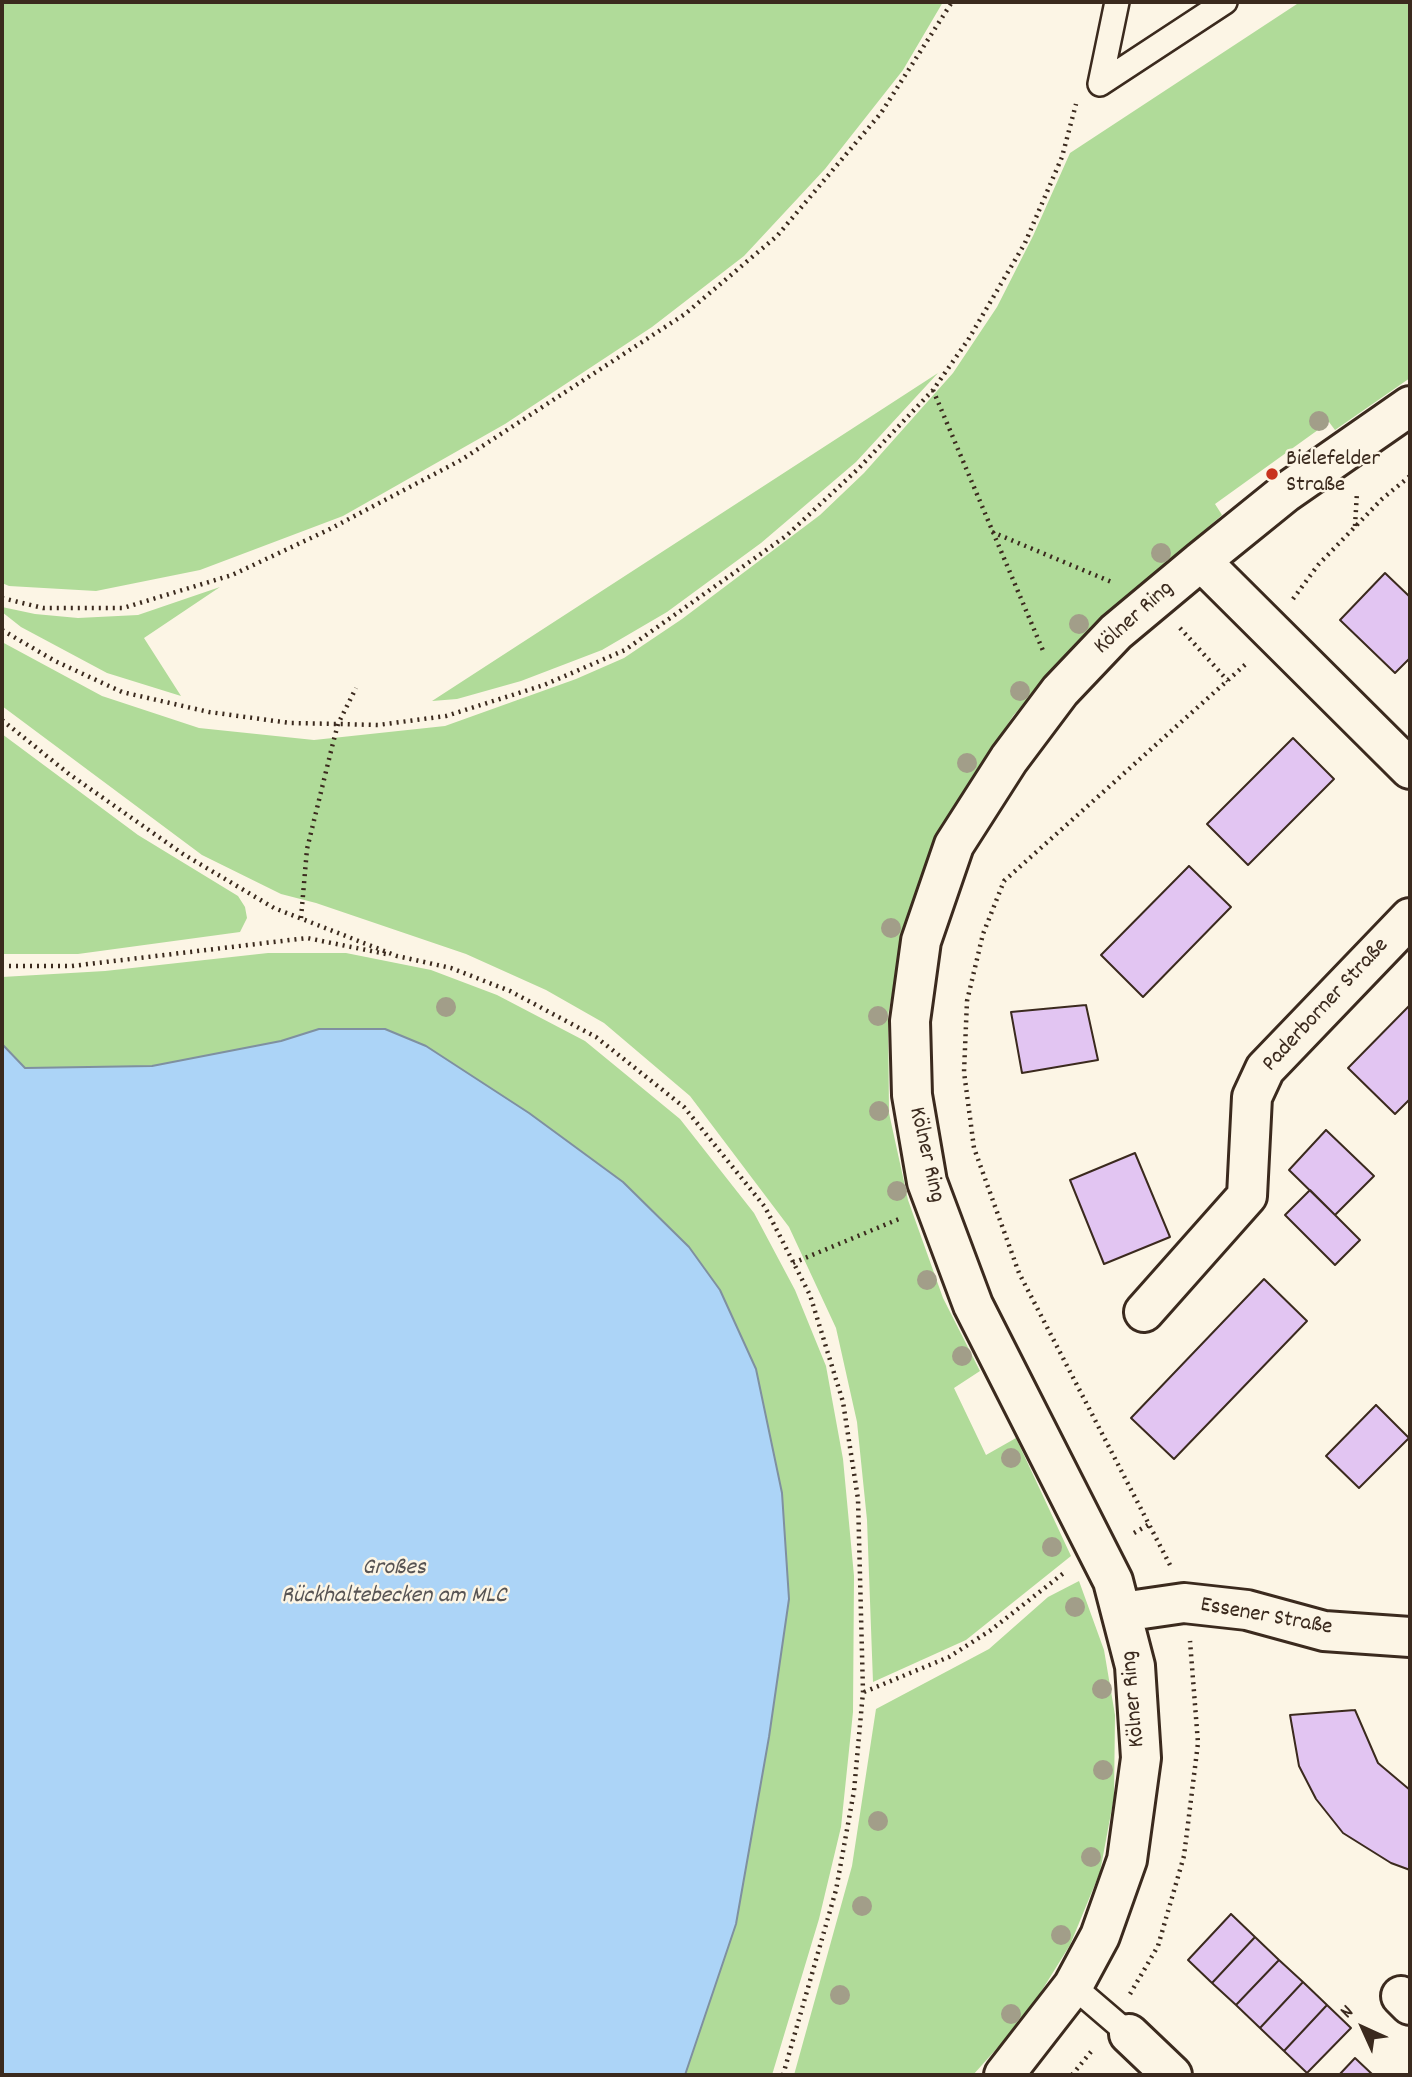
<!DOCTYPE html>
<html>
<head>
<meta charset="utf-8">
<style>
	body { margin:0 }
	#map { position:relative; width:1412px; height:2077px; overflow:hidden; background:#fcf5e5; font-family:Dekko,sans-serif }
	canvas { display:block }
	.frame { position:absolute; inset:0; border:4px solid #3b2a1e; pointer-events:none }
	.north { position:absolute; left:1328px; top:1993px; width:70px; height:70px; -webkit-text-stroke:5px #fcf5e5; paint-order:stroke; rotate:315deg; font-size:19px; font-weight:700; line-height:28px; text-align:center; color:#3b2a1e }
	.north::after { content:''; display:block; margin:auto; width:24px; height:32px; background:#3b2a1e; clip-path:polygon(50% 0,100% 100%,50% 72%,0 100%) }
</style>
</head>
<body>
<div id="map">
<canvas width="1412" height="2077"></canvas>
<div class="frame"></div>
<div class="north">N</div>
</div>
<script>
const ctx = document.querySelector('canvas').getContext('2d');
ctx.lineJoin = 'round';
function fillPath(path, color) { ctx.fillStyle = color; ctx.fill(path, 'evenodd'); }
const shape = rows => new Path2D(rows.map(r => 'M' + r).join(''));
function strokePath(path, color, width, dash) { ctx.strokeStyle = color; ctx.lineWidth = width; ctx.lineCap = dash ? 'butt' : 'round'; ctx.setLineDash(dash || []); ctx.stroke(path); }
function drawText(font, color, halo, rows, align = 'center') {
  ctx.font = font + ' Dekko,sans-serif'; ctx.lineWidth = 5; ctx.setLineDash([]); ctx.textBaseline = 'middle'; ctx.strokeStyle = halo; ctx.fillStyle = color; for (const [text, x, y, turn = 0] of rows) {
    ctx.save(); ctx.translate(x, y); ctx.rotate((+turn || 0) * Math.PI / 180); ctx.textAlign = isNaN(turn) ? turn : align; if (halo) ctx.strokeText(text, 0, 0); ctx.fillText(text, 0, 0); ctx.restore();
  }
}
fillPath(shape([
	[2,2,943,2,903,70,825,169,744,256,652,327,505,424,343,516,200,570,96,591,9,586,2,583],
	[1300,2,1410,2,1410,378,1335,430,1329,422,1215,504,1222,515,1075,644,1013,716,944,822,907,918,888,1015,889,1113,908,1200,943,1298,980,1371,954,1388,986,1455,1016,1438,1071,1556,966,1640,873,1682,867,1520,857,1422,836,1328,789,1227,690,1096,604,1023,546,990,466,954,316,903,281,894,202,855,2,706,2,642,102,696,199,728,314,740,445,726,576,679,624,658,682,619,820,515,864,473,953,373,997,307,1033,236,1070,153],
	[938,373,856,462,761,543,667,612,602,650,521,681,457,699,432,701],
	[220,587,144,638,181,696,107,673,21,627,2,612,2,607,35,614,78,618,138,615],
	[2,734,138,835,238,896,245,907,247,918,240,932,78,954,2,954],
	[268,953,346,953,431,970,497,995,585,1041,680,1119,754,1213,795,1290,826,1366,843,1459,854,1576,853,1712,841,1827,819,1919,772,2075,2,2075,2,977,105,971],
	[1079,1581,1104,1650,1115,1715,1114,1797,1100,1872,1070,1945,1026,2016,973,2075,794,2075,852,1866,876,1709,989,1649,1048,1597]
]), '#b0db99');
const water = shape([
	[319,1029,385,1029,426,1046,529,1113,623,1182,689,1247,720,1290,756,1369,782,1493,789,1599,769,1737,736,1924,685,2075,2,2075,2,1044,25,1068,152,1066,281,1041,319,1029]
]);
fillPath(water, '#acd4f7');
strokePath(water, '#7f90a0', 2);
const building = shape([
	[1385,573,1410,597,1410,658,1395,673,1340,620,1385,573],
	[1293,738,1334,779,1248,865,1207,824,1293,738],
	[1189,866,1231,907,1143,997,1101,955,1189,866],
	[1086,1005,1098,1060,1022,1073,1011,1012,1086,1005],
	[1410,1005,1410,1099,1395,1114,1348,1068,1410,1005],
	[1326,1130,1374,1176,1335,1215,1289,1170,1326,1130],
	[1135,1153,1170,1237,1104,1264,1070,1180,1135,1153],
	[1310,1190,1360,1240,1335,1265,1285,1215,1310,1190],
	[1264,1279,1307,1321,1174,1459,1131,1418,1264,1279],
	[1376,1405,1409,1438,1359,1488,1326,1456,1376,1405],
	[1355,1710,1378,1763,1410,1790,1410,1870,1391,1863,1343,1833,1316,1799,1299,1766,1290,1715,1355,1710],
	[1231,1914,1255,1937,1212,1983,1188,1960,1231,1914],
	[1255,1937,1279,1960,1236,2005,1212,1983,1255,1937],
	[1279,1960,1303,1982,1260,2028,1236,2005,1279,1960],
	[1303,1982,1327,2005,1284,2051,1260,2028,1303,1982],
	[1327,2005,1351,2028,1307,2073,1284,2051,1327,2005],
	[1355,2058,1373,2075,1339,2075,1355,2058]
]);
fillPath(building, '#e2c5f2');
strokePath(building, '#3b2a1e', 2);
const service = shape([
	[1117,2,1100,84,1225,2],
	[1073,1986,1129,2034]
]);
const minor = shape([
	[1201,561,1410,769],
	[1144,1312,1247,1196,1252,1097,1265,1069,1410,918],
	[1122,1612,1184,1603,1247,1610,1324,1631,1410,1637],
	[1401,1996,1410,2005],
	[1129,2034,1172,2075],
	[1004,2075,1073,1986,1100,1936,1127,1860,1141,1758,1135,1666,1113,1581,973,1305,927,1182,912,1095,910,1021,921,941,954,845,1009,759,1060,691,1116,632,1201,561,1285,493,1410,406]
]);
strokePath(service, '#3b2a1e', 28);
strokePath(minor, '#3b2a1e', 44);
strokePath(shape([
	[933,390,1044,653],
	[1355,526,1357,492],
	[992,532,1114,583],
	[2,598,43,608,123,608,232,575,328,530,461,460,685,314,777,236,881,113,952,2],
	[1293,599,1318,565,1382,499,1410,476],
	[1180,628,1228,681],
	[2,630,55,661,122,692,209,712,290,723,338,724,378,725,446,716,544,685,625,650,786,536,858,469,933,390,968,340,1025,243,1062,157,1076,104],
	[2,720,69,774,183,854,274,908,397,956,451,968,510,991,596,1037,684,1107,765,1207,810,1295,843,1402,858,1499,863,1692,854,1791,836,1890,783,2075],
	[301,918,307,849,332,747,338,724,356,688],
	[2,966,72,966,307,938,386,954],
	[793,1263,899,1219],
	[1134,1533,1148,1525],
	[1170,1565,1019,1273,974,1148,964,1072,967,1001,983,934,1004,881,1247,663],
	[864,1692,949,1657,991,1630,1065,1572],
	[1130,1994,1158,1946,1184,1856,1198,1743,1190,1641],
	[1072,2075,1094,2048]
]), '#3b2a1e', 4.5, [2, 5]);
strokePath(service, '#fcf5e5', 23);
strokePath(minor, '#fcf5e5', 38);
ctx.fillStyle = '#a29e89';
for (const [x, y] of [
	[1319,421],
	[1161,553],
	[1079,624],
	[1020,691],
	[967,763],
	[891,928],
	[446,1007],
	[878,1016],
	[879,1111],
	[897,1191],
	[927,1280],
	[962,1356],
	[1011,1458],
	[1052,1547],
	[1075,1607],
	[1102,1689],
	[1103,1770],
	[878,1821],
	[1091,1857],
	[862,1906],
	[1061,1935],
	[840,1995],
	[1011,2014]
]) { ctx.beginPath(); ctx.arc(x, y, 10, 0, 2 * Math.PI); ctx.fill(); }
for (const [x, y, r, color] of [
	[1272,474,7,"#c8321e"]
]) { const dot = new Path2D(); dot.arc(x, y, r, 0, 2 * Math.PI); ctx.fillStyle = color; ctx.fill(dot); strokePath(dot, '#fcf5e5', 2.5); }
drawText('23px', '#3b2a1e', '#fcf5e5', [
	["Bielefelder",1286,461],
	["Straße",1286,487]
], 'left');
drawText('23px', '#3b2a1e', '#fcf5e5', [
	["Kölner Ring",1135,619,-42],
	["Paderborner Straße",1327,1006,-47],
	["Kölner Ring",925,1155,77],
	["Essener Straße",1266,1618,10],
	["Kölner Ring",1135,1699,-95]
]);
drawText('italic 24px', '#575454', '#fcf5e5', [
	["Großes",394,1570],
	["Rückhaltebecken am MLC",394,1598]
]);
</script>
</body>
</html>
